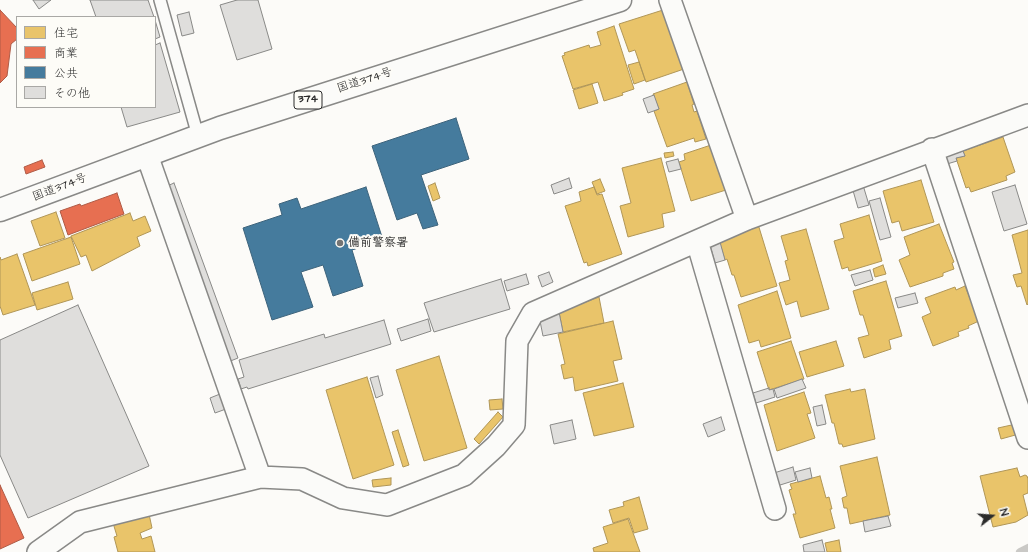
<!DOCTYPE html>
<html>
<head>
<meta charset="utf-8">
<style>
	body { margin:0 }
	#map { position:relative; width:1028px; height:552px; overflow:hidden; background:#fcfbf8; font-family:"Architects Daughter","Klee One",sans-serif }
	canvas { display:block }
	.legend { position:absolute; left:16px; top:16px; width:140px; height:92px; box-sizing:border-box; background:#fdfcf7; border:1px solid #a9a8a5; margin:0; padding:5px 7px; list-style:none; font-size:12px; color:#2b2b2b }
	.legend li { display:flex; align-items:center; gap:8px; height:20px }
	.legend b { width:20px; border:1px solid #a9a8a5 }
	.north { position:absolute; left:972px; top:496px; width:40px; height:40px; -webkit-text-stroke:3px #fdfcf7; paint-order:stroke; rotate:73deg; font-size:11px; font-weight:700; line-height:16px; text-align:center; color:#2b2b2b }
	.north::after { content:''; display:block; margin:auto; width:14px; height:18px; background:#2b2b2b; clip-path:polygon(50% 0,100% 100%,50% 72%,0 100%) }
</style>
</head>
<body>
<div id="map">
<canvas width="1028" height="552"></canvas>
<ul class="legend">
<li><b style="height:11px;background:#e9c46a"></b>住宅</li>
<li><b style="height:11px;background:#e76f51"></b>商業</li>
<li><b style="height:11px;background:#457b9d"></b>公共</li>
<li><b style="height:11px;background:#dfdedc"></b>その他</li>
</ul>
<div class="north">N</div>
</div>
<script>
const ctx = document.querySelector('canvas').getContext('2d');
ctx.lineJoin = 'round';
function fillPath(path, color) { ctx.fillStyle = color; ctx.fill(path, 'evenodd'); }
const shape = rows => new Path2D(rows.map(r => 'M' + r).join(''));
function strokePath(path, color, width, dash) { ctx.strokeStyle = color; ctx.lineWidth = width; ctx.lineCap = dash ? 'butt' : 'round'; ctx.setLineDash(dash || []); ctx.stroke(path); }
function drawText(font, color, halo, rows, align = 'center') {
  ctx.font = font + ' "Architects Daughter","Klee One",sans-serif'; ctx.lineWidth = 4; ctx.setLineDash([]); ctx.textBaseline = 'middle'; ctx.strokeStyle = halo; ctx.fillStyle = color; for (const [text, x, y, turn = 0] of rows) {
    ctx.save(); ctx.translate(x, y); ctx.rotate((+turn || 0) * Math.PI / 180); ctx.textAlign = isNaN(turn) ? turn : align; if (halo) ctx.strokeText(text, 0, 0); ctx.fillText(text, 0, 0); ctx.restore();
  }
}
const homes = shape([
	[663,10,684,69,646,82,635,50,629,52,619,24,663,10],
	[614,26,634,89,622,93,623,95,604,101,598,82,573,89,562,56,565,55,564,53,589,45,590,48,601,45,597,32,614,26],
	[639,62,645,80,634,84,628,65,639,62],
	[687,82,694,104,692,105,694,112,697,111,706,139,695,142,694,138,667,147,654,111,659,109,653,94,687,82],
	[592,84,598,103,579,109,573,90,592,84],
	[1003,137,1015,172,1006,176,1007,180,971,192,969,187,966,188,956,158,965,156,963,151,1003,137],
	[711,145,726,190,691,201,679,162,685,160,684,154,711,145],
	[673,152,674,156,665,158,664,153,673,152],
	[661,158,675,211,662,214,664,227,628,237,620,206,631,203,622,168,661,158],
	[600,179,605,191,597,194,592,182,600,179],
	[921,180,934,222,902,231,899,221,892,223,883,191,921,180],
	[435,183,440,198,433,201,428,186,435,183],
	[594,187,597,195,602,194,622,254,588,266,587,262,584,263,565,206,581,201,579,192,594,187],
	[56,212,65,238,40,246,31,221,56,212],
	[130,213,133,221,145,216,151,231,137,237,140,246,92,271,86,255,81,257,71,236,130,213],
	[869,215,882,261,849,271,848,267,842,269,834,241,844,238,840,224,869,215],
	[758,224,777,286,741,297,734,275,732,275,727,259,725,260,718,237,758,224],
	[939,224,954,262,952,263,954,269,943,273,943,276,910,287,899,260,910,255,904,237,939,224],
	[806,229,829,309,801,317,797,301,786,305,779,283,790,280,785,261,788,260,781,236,806,229],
	[1028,230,1028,304,1027,305,1021,286,1017,287,1013,275,1022,273,1012,235,1028,230],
	[71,237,80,264,32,281,23,254,71,237],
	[17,254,35,305,3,315,0,306,0,257,1,260,17,254],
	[883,265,886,274,875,277,873,269,883,265],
	[886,281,902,336,889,340,891,349,864,358,858,338,869,335,863,315,860,315,853,291,886,281],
	[68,282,73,299,37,310,32,293,68,282],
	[965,286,979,321,968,326,969,328,958,332,959,336,933,346,922,317,931,313,925,298,955,287,956,290,965,286],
	[777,291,791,338,761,347,759,340,749,343,738,305,777,291],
	[599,297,604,323,563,332,559,312,599,297],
	[613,321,622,359,613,361,618,381,575,391,573,377,564,379,561,365,565,364,558,334,613,321],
	[791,341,804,379,769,390,757,352,791,341],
	[836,341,844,366,807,377,799,352,836,341],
	[439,356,467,448,424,461,396,370,439,356],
	[367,377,394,465,353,479,326,390,367,377],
	[623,383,634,427,594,436,583,393,623,383],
	[850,389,851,392,865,389,875,439,843,447,842,444,839,444,834,423,832,423,825,395,850,389],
	[804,392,811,413,807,414,815,438,777,451,764,405,804,392],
	[502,399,503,409,490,410,489,400,502,399],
	[498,412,503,417,479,444,474,439,498,412],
	[1016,424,1019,434,1001,439,998,428,1016,424],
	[398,430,409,465,403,467,392,432,398,430],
	[877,457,890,515,850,524,847,508,844,508,842,498,847,496,840,466,877,457],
	[1017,468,1020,477,1025,475,1027,476,1028,479,1028,493,1023,495,1028,515,1016,522,993,527,980,476,1017,468],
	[820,476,826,498,829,497,832,509,830,509,835,528,800,538,793,514,796,514,789,490,792,489,790,484,820,476],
	[391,478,391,485,373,487,372,480,391,478],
	[639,497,648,529,634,533,629,518,613,523,609,510,624,506,623,502,639,497],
	[149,514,152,528,140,533,142,539,151,536,155,552,118,552,114,537,117,536,113,523,149,514],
	[628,519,640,552,594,552,593,548,608,543,603,527,628,519],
	[839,540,841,552,827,552,825,543,839,540]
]);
fillPath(homes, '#e9c46a');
strokePath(homes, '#b09657', 1);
const shops = shape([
	[0,10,17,28,17,39,11,44,7,76,0,83,0,10],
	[42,160,45,167,26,174,24,167,42,160],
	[117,193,124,214,68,235,60,211,80,204,81,206,117,193],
	[0,485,24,538,0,549,0,485]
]);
fillPath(shops, '#e76f51');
strokePath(shops, '#af5b46', 1);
const public = shape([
	[456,118,469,159,421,175,438,225,423,229,417,213,397,220,372,146,456,118],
	[366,187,383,240,352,250,363,286,333,296,323,265,301,272,313,307,272,320,243,228,282,215,279,204,297,198,301,209,366,187]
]);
fillPath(public, '#457b9d');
strokePath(public, '#3d637b', 1);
strokePath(shape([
	[1020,552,1028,548]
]), '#cac9c6', 8);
const building = shape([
	[33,0,51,0,39,9,33,0],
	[90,0,148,0,154,17,96,17,90,0],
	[237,0,258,0,272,49,237,60,220,5,237,0],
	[189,12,194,33,182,36,177,15,189,12],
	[155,20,160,37,155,39,155,20],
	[160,43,180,112,127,127,121,107,155,107,155,45,160,43],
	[654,95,659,109,648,113,643,99,654,95],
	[963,151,965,156,956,158,957,161,947,164,945,157,963,151],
	[678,159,681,169,669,172,666,162,678,159],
	[569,178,572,188,554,194,551,185,569,178],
	[174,183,238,358,228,362,165,187,174,183],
	[863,185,869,205,858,208,852,187,863,185],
	[1015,185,1027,224,1004,231,992,192,1015,185],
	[880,198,891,237,880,240,869,201,880,198],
	[720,242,725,260,715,263,710,245,720,242],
	[870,270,873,280,855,286,851,275,870,270],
	[549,272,553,282,542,287,538,276,549,272],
	[526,274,529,284,507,291,504,281,526,274],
	[501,279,510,309,434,332,424,303,501,279],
	[915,293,918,303,898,308,895,298,915,293],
	[78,305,149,466,28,518,0,455,0,340,78,305],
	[559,312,563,332,543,336,540,321,559,312],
	[428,319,431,331,401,341,397,329,428,319],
	[384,320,391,344,248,389,247,387,241,389,238,379,244,377,239,360,324,334,325,338,384,320],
	[378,376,383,395,376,398,370,378,378,376],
	[802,379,806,388,777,398,774,389,802,379],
	[769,388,769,390,773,389,775,397,756,403,753,393,769,388],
	[220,394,226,409,215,413,210,398,220,394],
	[822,405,826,424,817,426,813,407,822,405],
	[721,417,725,430,708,437,703,424,721,417],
	[572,420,576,439,554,444,550,425,572,420],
	[793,467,796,480,777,486,774,473,793,467],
	[810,468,812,478,798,482,795,472,810,468],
	[888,516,891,526,865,532,863,521,888,516],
	[822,540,825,552,804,552,803,545,822,540]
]);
fillPath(building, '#dfdedc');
strokePath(building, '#898987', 1);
const lane = shape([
	[160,0,198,136]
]);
const street = shape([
	[670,0,747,219],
	[932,149,1028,438],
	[147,155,260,477],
	[697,241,775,509],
	[38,552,80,522,260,477,302,479,343,498,387,505,464,475,496,446,514,425,517,341,533,313,747,219,1028,115]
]);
const highway = shape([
	[0,210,220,128,620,0]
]);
strokePath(lane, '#898987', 14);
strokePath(street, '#898987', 24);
strokePath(highway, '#898987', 25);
strokePath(lane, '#fbfbf9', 11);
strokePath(street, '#fbfbf9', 21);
strokePath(highway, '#fbfbf9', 22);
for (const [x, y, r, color] of [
	[340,243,4,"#747473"]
]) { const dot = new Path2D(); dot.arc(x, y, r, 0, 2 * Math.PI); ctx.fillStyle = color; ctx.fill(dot); strokePath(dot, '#fdfcf7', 1.5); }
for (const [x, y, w] of [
	[308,100,28]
]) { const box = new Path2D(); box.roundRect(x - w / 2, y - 9, w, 18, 3); ctx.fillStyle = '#fdfcf7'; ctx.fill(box); strokePath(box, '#2b2b2b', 1); }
drawText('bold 11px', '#2b2b2b', null, [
	["374",308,100]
]);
drawText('12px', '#2b2b2b', '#fdfcf7', [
	["国道374号",365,81,-18],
	["国道374号",60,188,-21]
]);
drawText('bold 12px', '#2b2b2b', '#fdfcf7', [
	["備前警察署",348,243]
], 'left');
</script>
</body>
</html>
